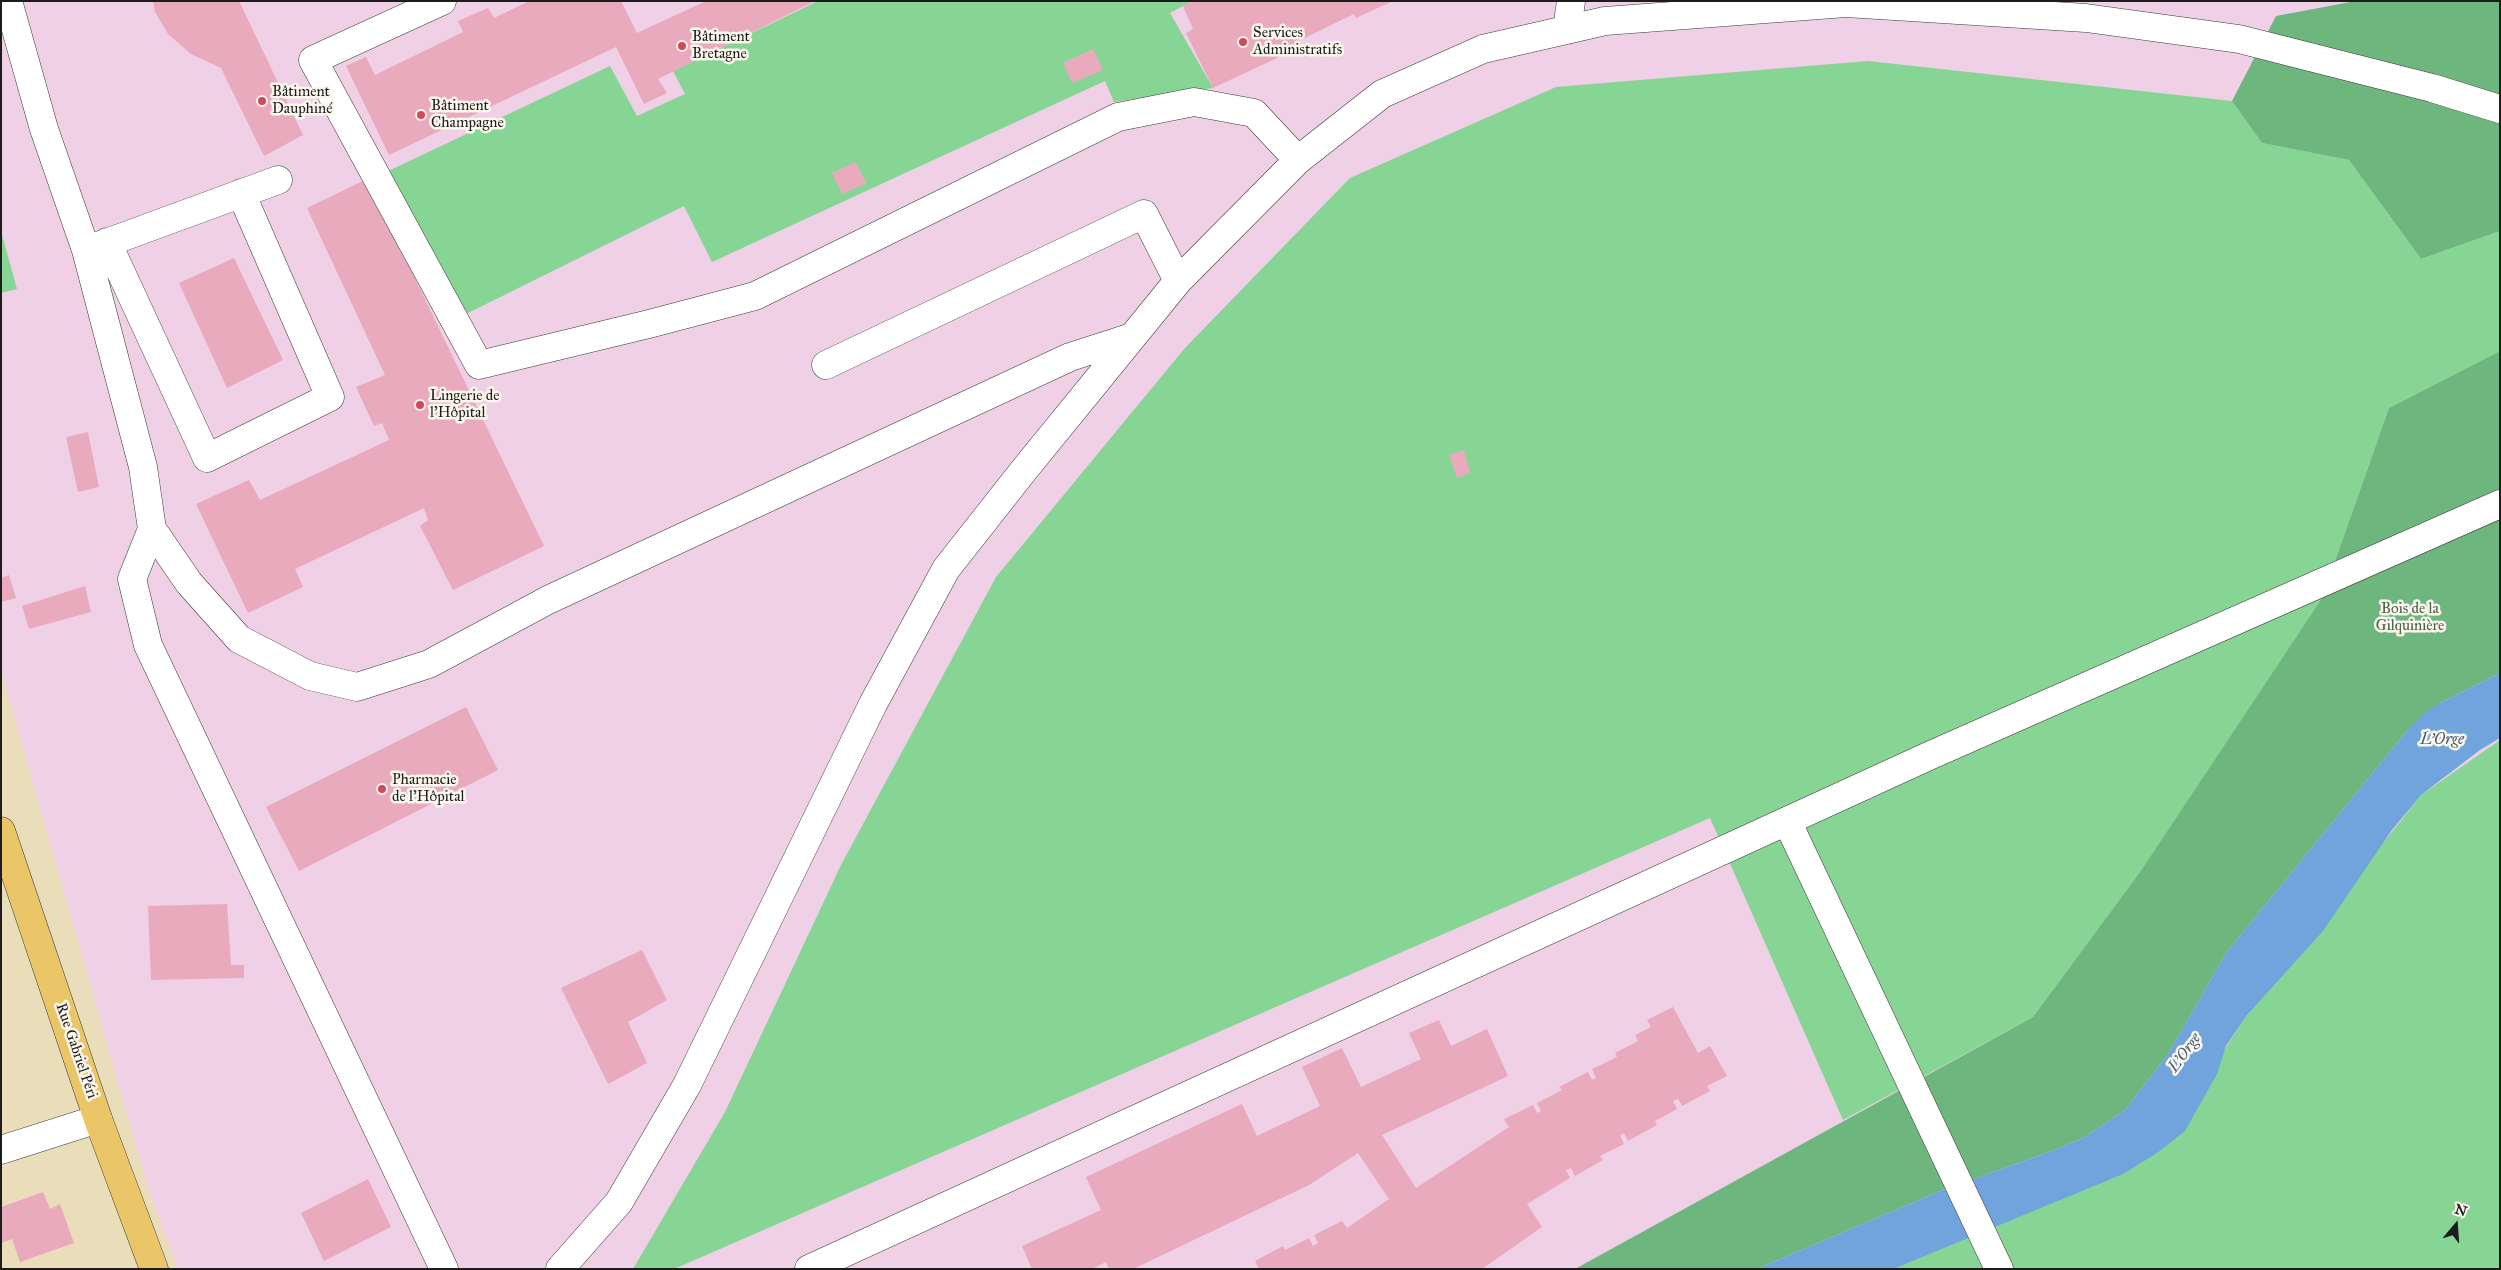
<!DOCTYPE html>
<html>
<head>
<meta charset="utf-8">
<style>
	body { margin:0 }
	#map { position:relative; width:2501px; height:1270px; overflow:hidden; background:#eadeba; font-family:"IM FELL Great Primer",serif }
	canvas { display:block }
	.frame { position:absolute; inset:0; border:2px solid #1c1c1c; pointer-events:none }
	.north { position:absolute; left:2431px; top:1200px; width:50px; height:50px; -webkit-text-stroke:4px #fbf7ec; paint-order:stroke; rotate:18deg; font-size:14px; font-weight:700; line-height:20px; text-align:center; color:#1c1c1c }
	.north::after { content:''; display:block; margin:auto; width:18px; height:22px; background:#1c1c1c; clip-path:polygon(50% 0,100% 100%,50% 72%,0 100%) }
</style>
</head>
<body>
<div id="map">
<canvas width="2501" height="1270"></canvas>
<div class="frame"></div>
<div class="north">N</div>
</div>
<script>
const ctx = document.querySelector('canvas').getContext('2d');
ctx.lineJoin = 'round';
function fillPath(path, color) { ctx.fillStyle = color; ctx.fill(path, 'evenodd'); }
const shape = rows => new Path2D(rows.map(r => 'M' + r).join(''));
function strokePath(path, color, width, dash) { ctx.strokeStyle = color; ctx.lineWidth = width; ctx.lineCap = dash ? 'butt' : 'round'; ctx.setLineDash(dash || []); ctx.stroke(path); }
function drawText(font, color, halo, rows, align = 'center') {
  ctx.font = font + ' "IM FELL Great Primer",serif'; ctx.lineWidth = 5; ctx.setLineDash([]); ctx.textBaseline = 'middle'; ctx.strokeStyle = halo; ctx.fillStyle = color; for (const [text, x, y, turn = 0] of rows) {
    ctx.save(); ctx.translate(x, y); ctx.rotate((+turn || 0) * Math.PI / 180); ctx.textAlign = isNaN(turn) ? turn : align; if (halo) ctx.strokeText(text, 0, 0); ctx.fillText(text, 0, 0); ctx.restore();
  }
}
fillPath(shape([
	[1,1,2500,1,2500,740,2421,795,2185,1131,1914,1269,178,1269,149,1191,1,670]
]), '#efd0e6');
fillPath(shape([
	[818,1,1192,1,1170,13,1213,88,1114,102,1105,81,712,262,684,206,460,317,384,173,610,66,637,116,685,94,673,71],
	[1868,61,2232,101,2262,143,2349,160,2421,259,2500,231,2500,351,2389,408,2322,598,2140,872,2033,1017,1843,1120,1710,818,674,1269,633,1269,725,1112,841,865,996,577,1185,348,1350,178,1556,87],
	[1,231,17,289,1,293],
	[2500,740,2500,1269,1892,1269,2157,1153,2247,1015,2421,795]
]), '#87d594');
fillPath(shape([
	[2356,1,2500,1,2500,231,2421,259,2349,160,2262,143,2232,101,2276,16],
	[2500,351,2500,673,2440,703,2406,732,2226,953,2168,1054,2125,1110,2085,1137,2052,1151,1940,1191,1757,1269,1575,1269,2033,1017,2140,872,2322,598,2389,408]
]), '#6db67e');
fillPath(shape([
	[2500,673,2500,738,2480,750,2421,795,2392,830,2323,931,2247,1015,2226,1046,2217,1074,2185,1131,2157,1153,2123,1174,1893,1269,1757,1269,1940,1191,2052,1151,2085,1137,2125,1110,2168,1054,2226,953,2406,732,2424,713,2440,703]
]), '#71a3dc');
fillPath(shape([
	[153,1,239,1,303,135,264,156,221,68,191,54,168,34,155,12],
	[529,1,621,1,637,33,706,1,815,1,658,79,667,93,644,104,616,47,389,155,346,66,366,57,375,75,463,32,458,21,488,8,494,18],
	[1192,1,1393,1,1356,18,1354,14,1278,51,1279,57,1213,88,1186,33,1193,29,1183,6],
	[1093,49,1103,70,1072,83,1063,63],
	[855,162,867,183,842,194,832,173],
	[367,179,544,546,453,590,420,526,428,520,424,508,295,569,303,587,248,613,196,504,249,480,260,500,389,440,382,423,374,426,356,387,385,375,307,208],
	[234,258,283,360,227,388,179,283],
	[88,432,99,487,78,492,66,437],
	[1464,450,1470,473,1457,478,1449,455],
	[9,575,16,598,1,602,1,578],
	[85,586,91,612,29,629,22,606],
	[466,707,498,770,299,871,266,807],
	[227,904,231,965,244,965,244,978,151,980,148,906],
	[642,950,667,1000,628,1022,647,1063,608,1084,561,988],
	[1673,1007,1698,1053,1710,1046,1727,1076,1707,1086,1710,1091,1682,1106,1678,1099,1673,1101,1677,1109,1655,1121,1657,1125,1628,1141,1624,1133,1620,1135,1624,1144,1600,1156,1603,1160,1575,1176,1571,1168,1566,1170,1570,1178,1527,1204,1542,1227,1482,1269,1259,1269,1255,1261,1283,1246,1285,1250,1309,1238,1313,1246,1318,1243,1314,1235,1342,1221,1347,1228,1389,1199,1358,1153,1309,1185,1133,1269,1109,1269,1106,1262,1092,1269,1032,1269,1022,1246,1101,1210,1086,1177,1242,1104,1257,1136,1320,1106,1302,1067,1342,1048,1361,1087,1421,1059,1409,1033,1439,1020,1451,1046,1487,1029,1508,1076,1382,1135,1416,1188,1509,1127,1504,1119,1533,1105,1537,1113,1541,1111,1537,1103,1562,1090,1559,1087,1588,1072,1592,1080,1596,1078,1592,1069,1617,1057,1615,1053,1638,1041,1635,1035,1651,1027,1647,1020],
	[368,1179,391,1227,324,1261,301,1213],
	[43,1192,50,1209,60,1204,74,1243,20,1262,12,1239,1,1243,1,1207]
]), '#eaaabd');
const minor = shape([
	[8,1,44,129,86,250,143,467,152,529,132,579,148,645,444,1269],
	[442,1,313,60,479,365,649,324,755,296,1118,117,1194,102,1254,113,1298,160],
	[1567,30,1571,1],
	[107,242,207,458,330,397,241,193],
	[90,249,278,180],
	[826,365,1144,214,1178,281],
	[152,529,189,583,239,639,310,676,357,687,429,664,548,600,1070,357,1132,337],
	[1787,821,1999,1269],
	[1,1150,98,1119],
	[560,1269,619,1202,687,1085,873,704,946,569,1024,470,1178,281,1298,160,1382,94,1483,49,1605,21,1846,3,2086,18,2239,39,2432,88,2500,109],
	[809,1269,1931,755,2500,504]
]);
const major = shape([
	[1,831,98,1119,154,1269]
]);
strokePath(minor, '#3b3934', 29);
strokePath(major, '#3b3934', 29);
strokePath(minor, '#fff', 28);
strokePath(major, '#ebc669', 28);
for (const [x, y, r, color] of [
	[1243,42,5,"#d1495b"],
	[682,46,5,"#d1495b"],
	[262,101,5,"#d1495b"],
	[421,115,5,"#d1495b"],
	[420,405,5,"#d1495b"],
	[382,789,5,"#d1495b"]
]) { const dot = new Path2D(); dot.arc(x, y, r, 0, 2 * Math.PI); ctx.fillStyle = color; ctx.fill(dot); strokePath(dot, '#fbf7ec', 2); }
drawText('15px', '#1c1c1c', '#fbf7ec', [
	["Services",1253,33],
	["Administratifs",1253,50],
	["Bâtiment",692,37],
	["Bretagne",692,54],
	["Bâtiment",272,92],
	["Dauphiné",272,109],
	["Bâtiment",431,106],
	["Champagne",431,123],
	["Lingerie de",430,396],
	["l'Hôpital",430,413],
	["Pharmacie",392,780],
	["de l'Hôpital",392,797]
], 'left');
drawText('15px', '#415d46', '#fbf7ec', [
	["Bois de la",2410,609],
	["Gilquinière",2410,626]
]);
drawText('15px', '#1c1c1c', '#fbf7ec', [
	["Rue Gabriel Péri",76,1051,71]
]);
drawText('italic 16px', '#425972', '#fbf7ec', [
	["L'Orge",2442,740],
	["L'Orge",2185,1053,-54]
]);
</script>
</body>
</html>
